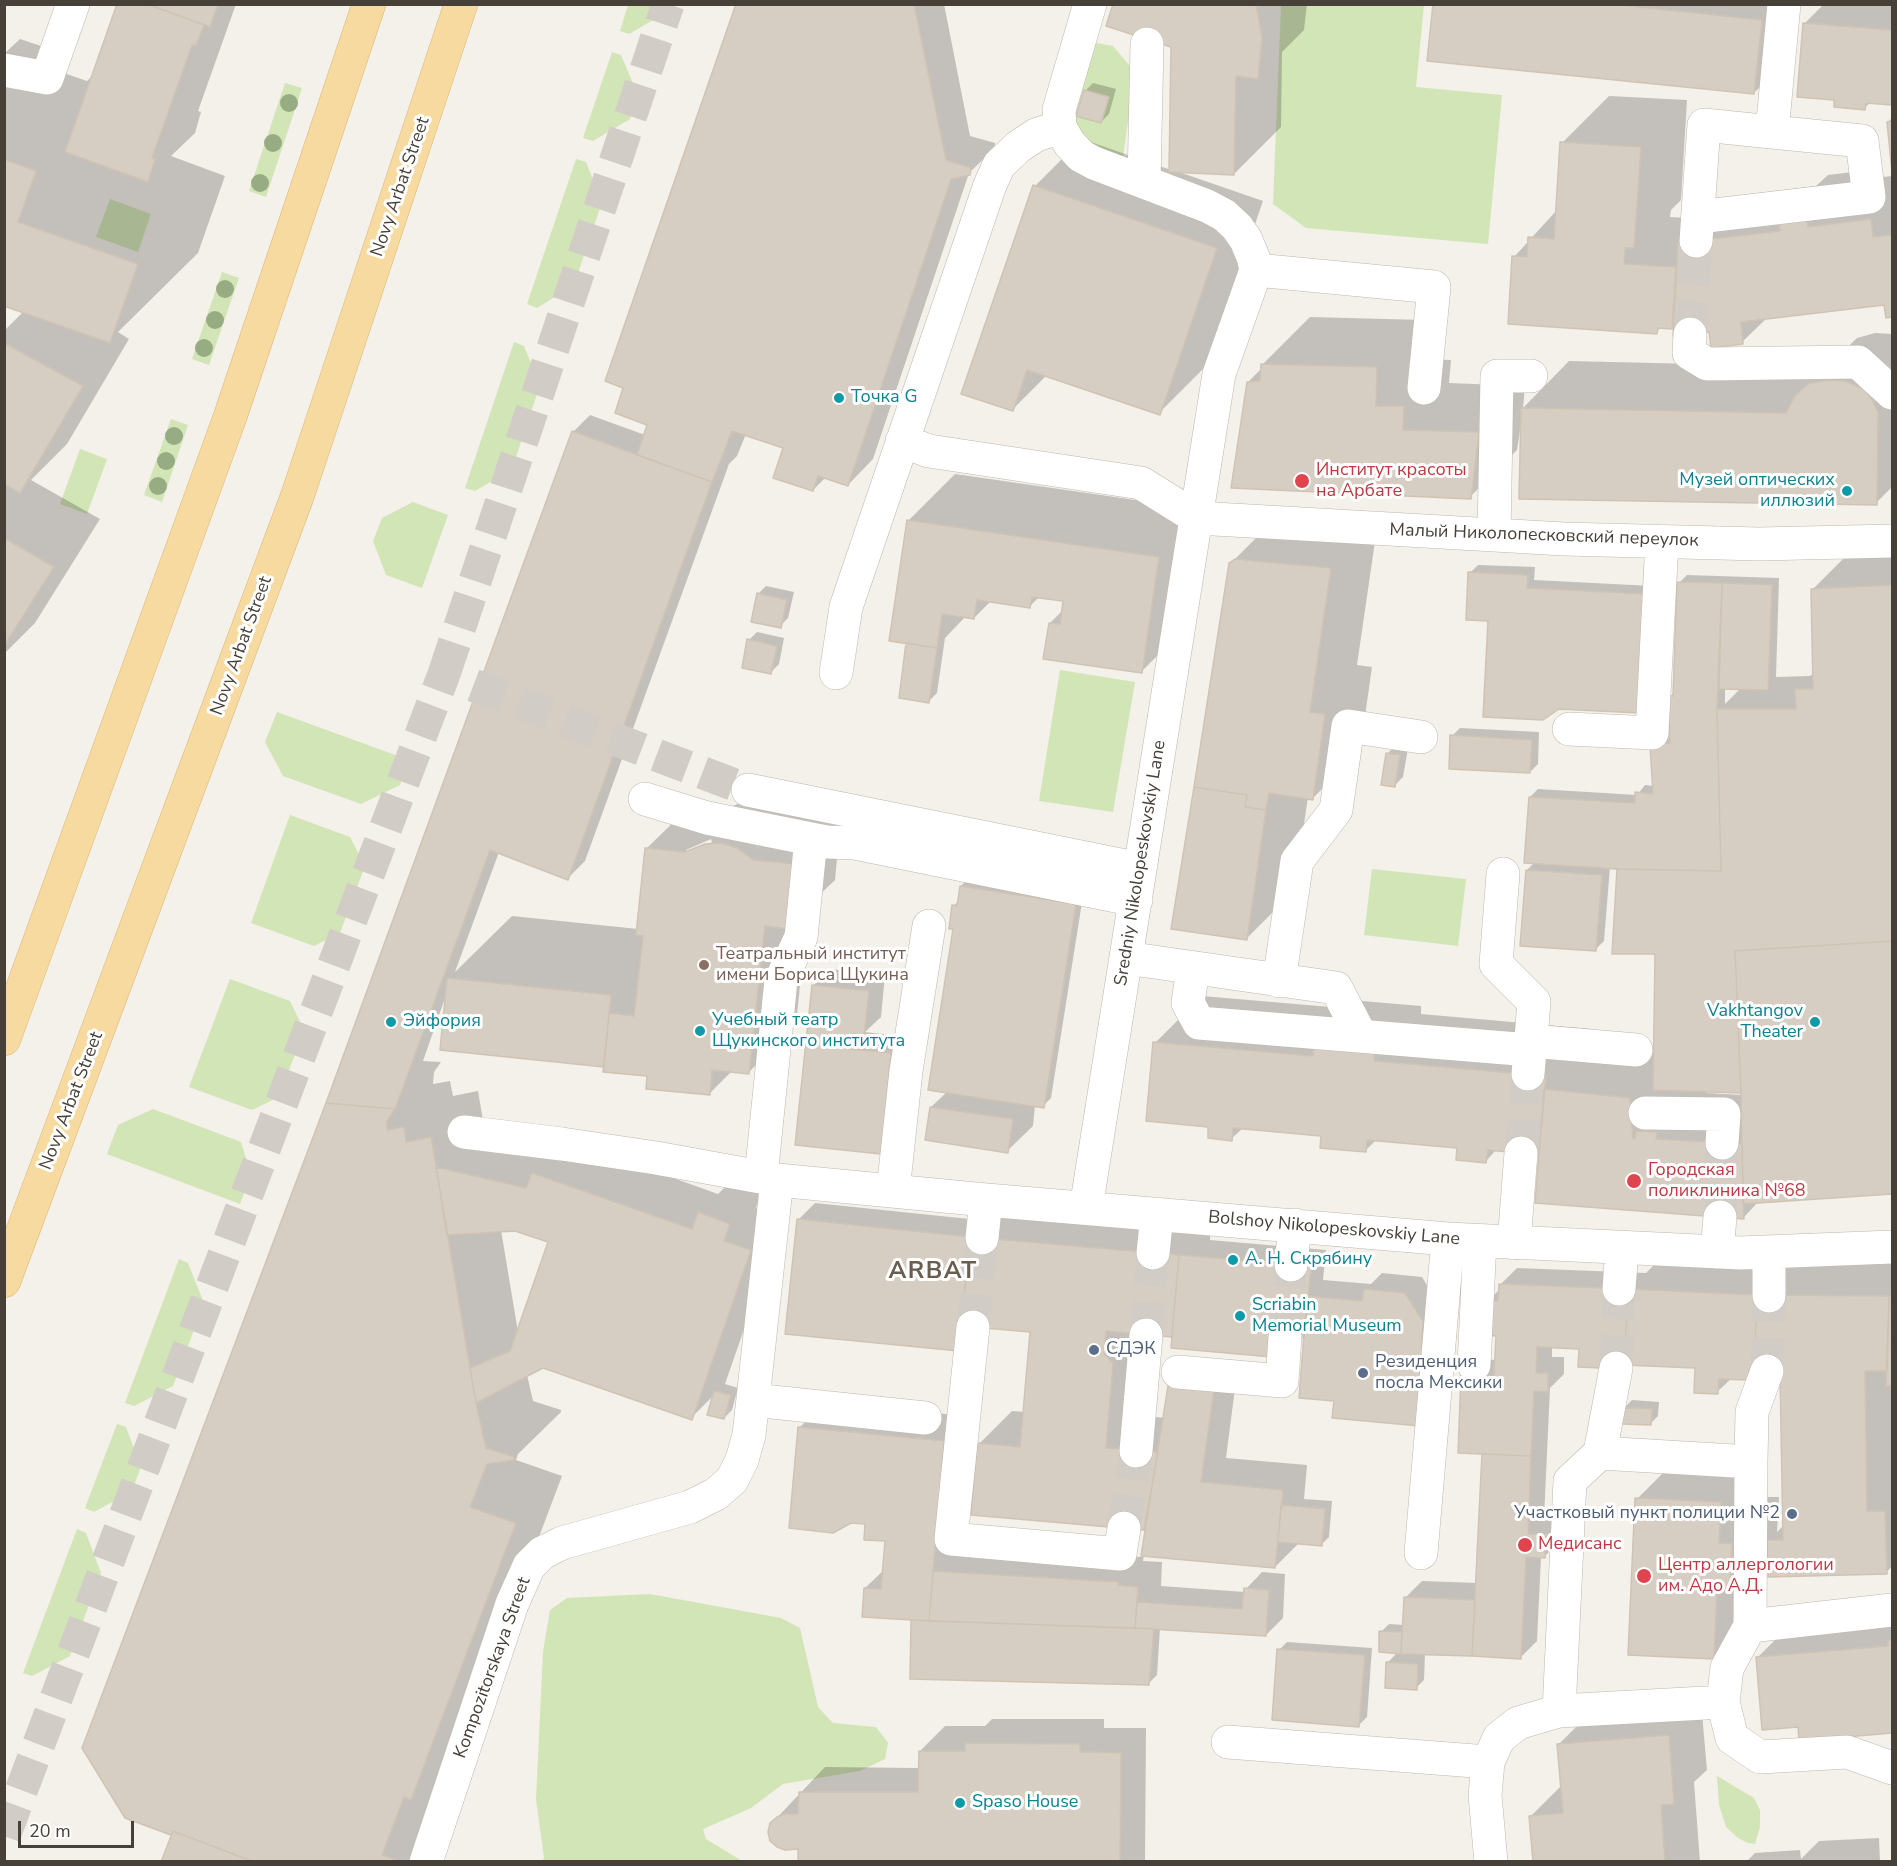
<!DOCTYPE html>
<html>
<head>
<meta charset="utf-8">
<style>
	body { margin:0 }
	#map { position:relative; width:1897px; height:1866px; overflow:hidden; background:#f4f0ea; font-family:"Nunito Sans",sans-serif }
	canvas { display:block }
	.frame { position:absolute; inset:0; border:6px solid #474038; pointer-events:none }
	.scale { position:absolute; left:18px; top:1821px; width:116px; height:27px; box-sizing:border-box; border:3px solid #474038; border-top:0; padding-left:8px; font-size:18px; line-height:21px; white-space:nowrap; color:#474038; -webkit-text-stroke:4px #fff; paint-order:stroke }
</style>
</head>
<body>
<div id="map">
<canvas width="1897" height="1866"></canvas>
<div class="frame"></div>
<div class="scale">20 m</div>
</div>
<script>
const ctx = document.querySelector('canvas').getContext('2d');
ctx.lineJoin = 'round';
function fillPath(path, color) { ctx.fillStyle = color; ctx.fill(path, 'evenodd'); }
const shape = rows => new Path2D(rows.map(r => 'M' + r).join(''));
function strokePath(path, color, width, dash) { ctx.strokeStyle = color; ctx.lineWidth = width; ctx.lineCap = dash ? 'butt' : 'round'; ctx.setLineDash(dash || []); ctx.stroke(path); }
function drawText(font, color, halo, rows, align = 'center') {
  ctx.font = font + ' "Nunito Sans",sans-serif'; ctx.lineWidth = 6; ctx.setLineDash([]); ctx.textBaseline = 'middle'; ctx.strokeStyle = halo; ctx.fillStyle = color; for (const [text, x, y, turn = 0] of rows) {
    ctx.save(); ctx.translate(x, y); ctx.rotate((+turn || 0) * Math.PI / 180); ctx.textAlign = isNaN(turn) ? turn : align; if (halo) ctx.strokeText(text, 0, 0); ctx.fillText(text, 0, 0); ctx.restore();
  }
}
fillPath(shape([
	[628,5,629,4,669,5,667,12,629,34,620,31],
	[1281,5,1424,5,1416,87,1502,95,1488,244,1306,228,1273,204],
	[1091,42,1113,46,1135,72,1123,157,1099,153,1065,116],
	[612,52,621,55,638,95,630,119,593,141,583,138],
	[285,83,302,88,266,197,249,191],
	[576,159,586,162,602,202,574,285,537,308,527,304],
	[110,199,151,214,138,252,96,237],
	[222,272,239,278,209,365,192,359],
	[514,342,524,346,540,385,512,469,475,491,465,488],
	[171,419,188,425,162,502,144,495],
	[80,449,107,459,87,514,60,504],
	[413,502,448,515,422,588,386,575,373,541,382,518],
	[1060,670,1135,682,1113,812,1039,801],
	[277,712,409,760,400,785,361,804,283,776,265,742],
	[290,815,350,837,365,866,340,933,314,946,251,923],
	[1372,869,1466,879,1458,946,1364,935],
	[230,979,290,1001,304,1030,279,1097,252,1110,189,1087],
	[153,1109,241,1142,251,1175,240,1204,107,1154,118,1125],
	[179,1259,188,1263,204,1303,173,1386,134,1406,125,1403],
	[117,1424,126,1427,141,1467,132,1491,94,1512,85,1508],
	[77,1529,86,1533,101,1573,70,1656,32,1676,23,1673],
	[650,1594,781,1618,800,1628,818,1707,833,1723,876,1727,888,1743,885,1759,860,1771,783,1784,751,1808,703,1829,706,1839,742,1861,542,1861,544,1858,536,1799,543,1652,550,1610,567,1598],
	[1717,1776,1754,1798,1760,1810,1760,1827,1755,1844,1748,1843,1738,1838,1726,1827,1719,1805]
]), '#d2e5b6');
fillPath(shape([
	[119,4,236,4,198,111,201,112,195,133,171,156,225,176,198,253,118,332,129,339,67,444,31,480,100,519,35,623,4,654,4,331,24,311,4,304,4,54,20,39,56,51,49,68,87,81,94,74],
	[738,4,944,4,970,136,995,143,995,148,969,173,873,459,848,485,826,477,813,490,785,447,746,434,737,456,729,464,585,861,568,878,499,852,455,972,512,916,638,929,646,849,694,802,733,806,753,797,841,817,835,880,808,906,796,1025,749,1072,732,1071,709,1094,606,1063,445,998,423,1061,441,1062,434,1072,433,1084,450,1081,453,1096,478,1091,486,1138,567,1140,718,1194,732,1180,762,1191,756,1208,783,1217,725,1384,738,1388,732,1410,724,1418,714,1395,691,1418,543,1366,527,1375,533,1401,561,1410,561,1412,518,1454,516,1460,562,1476,458,1751,424,1862,162,1862,172,1834,126,1816,327,1103,573,432,590,415,645,435],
	[711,839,712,842,686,854,686,850],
	[515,1229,550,1241,518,1332,501,1230],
	[1114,4,1307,4,1304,30,1282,52,1281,127,1234,174,1179,172,1263,201,1206,366,1159,413,1047,375,1012,410,1035,186,1082,139,1171,170,1173,45],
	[1434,4,1793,4,1787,60,1754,93],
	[1824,4,1892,4,1892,103,1871,102,1864,108,1836,99,1804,24],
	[1093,83,1116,89,1109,114,1101,122,1085,91],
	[1609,96,1687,100,1681,200,1671,210,1670,217,1704,219,1726,197,1816,186,1828,175,1853,172,1854,180,1892,176,1892,316,1887,316,1886,304,1767,318,1742,342,1711,330,1661,327,1656,332,1514,257,1557,210,1562,143],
	[1892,118,1892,161,1888,122],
	[1310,317,1424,320,1423,359,1451,360,1449,383,1525,386,1523,408,1569,361,1827,367,1857,338,1875,333,1892,334,1892,487,1876,503,1520,430,1517,450,1470,497,1248,382,1262,368,1263,364],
	[955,474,1205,510,1188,625,1141,672,1050,623,1063,610,1065,600,1039,597,1030,606,991,601,974,618,966,616,945,638,937,693,929,701,908,642,908,521],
	[1278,516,1378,521,1357,665,1372,667,1360,751,1313,798,1308,797,1294,891,1247,938,1230,564],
	[1892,554,1892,1192,1759,1201,1743,1218,1540,1153,1497,1149,1486,1161,1458,1146,1377,1139,1366,1150,1322,1135,1243,1128,1231,1139,1210,1125,1155,1043,1202,996,1354,1009,1362,1001,1421,1006,1421,1014,1592,1029,1591,1042,1655,1049,1656,953,1619,867,1610,867,1604,941,1596,949,1527,870,1535,862,1530,797,1538,789,1637,795,1645,785,1654,786,1660,737,1671,736,1669,697,1675,692,1679,583,1687,575,1779,578,1776,677,1810,676,1815,672,1813,589,1846,556],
	[1725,687,1741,688,1725,704],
	[1707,1090,1743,1092,1743,1095,1707,1093],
	[1478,565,1535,567,1534,580,1652,586,1646,704,1470,573],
	[766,586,794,592,788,618,780,626,758,594],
	[757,632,784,638,779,664,771,672,749,640],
	[1460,728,1539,732,1538,764,1530,772,1452,736],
	[1395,746,1408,748,1403,777,1395,785,1387,754],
	[969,878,1083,896,1051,1098,1043,1106,1035,1105,1033,1126,1007,1151,931,1107,948,1091,954,928,953,906,959,901,961,886],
	[830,969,885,975,881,1017,865,1032,907,1037,897,1135,813,986],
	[815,1203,989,1221,1005,1204,1211,1222,1210,1240,1326,1250,1323,1280,1371,1284,1382,1273,1422,1277,1439,1305,1436,1407,1335,1399,1306,1337,1146,1333,1139,1415,1165,1418,1170,1387,1195,1362,1238,1365,1226,1458,1307,1465,1304,1499,1332,1501,1329,1537,1321,1545,1299,1543,1275,1567,1144,1555,1143,1561,1162,1562,1161,1586,1245,1592,1246,1589,1262,1572,1285,1574,1283,1618,1266,1635,1160,1628,1157,1675,1149,1683,912,1620,915,1618,865,1588,884,1570,887,1540,867,1523,799,1428,825,1403,968,1416,957,1546,1142,1557,1147,1525,1144,1529,979,1444,1012,1411,1025,1412,1032,1330,798,1220],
	[1676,1243,1892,1250,1892,1566,1886,1573,1768,1547,1763,1552,1761,1610,1714,1657,1637,1499,1684,1452,1768,1455,1766,1497,1779,1497,1777,1532,1784,1525,1781,1370,1748,1378,1732,1378,1717,1392,1696,1366,1581,1347,1552,1346,1552,1357,1564,1357,1564,1374,1550,1388,1544,1518,1562,1518,1561,1540,1544,1557,1541,1557,1537,1641,1521,1657,1425,1653,1424,1680,1416,1688,1388,1662,1398,1652,1381,1632,1389,1624,1404,1625,1405,1598,1422,1581,1478,1583,1483,1453,1479,1359,1497,1360,1498,1334,1488,1301,1500,1289,1500,1285,1517,1268,1646,1273],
	[1632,1400,1659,1402,1658,1416,1650,1424,1624,1408],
	[1892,1603,1892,1732,1801,1739,1800,1725,1758,1657,1805,1610],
	[1287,1642,1372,1648,1367,1717,1359,1725,1279,1650],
	[1701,1702,1707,1770,1694,1782,1700,1862,1534,1862,1531,1816,1562,1785,1559,1744,1592,1711],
	[992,1719,1104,1719,1104,1728,1146,1728,1145,1862,799,1862,799,1848,771,1824,825,1767,920,1768,920,1751,945,1726,985,1726],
	[1879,1838,1880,1862,1746,1862,1755,1853,1800,1850,1801,1859,1819,1841]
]), '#0003');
const building = shape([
	[117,4,147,4,204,25,196,46,192,45,152,158,155,159,148,182,65,152,117,4],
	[147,4,218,4,210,27,147,4],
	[736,4,914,4,946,160,971,168,970,175,951,179,848,486,818,476,813,491,773,478,783,448,732,431,712,482,637,455,647,425,615,413,623,388,605,381,736,4],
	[1113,4,1256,4,1262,38,1258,79,1236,76,1234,175,1169,172,1171,47,1106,26,1113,4],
	[1433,4,1611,4,1762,20,1754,94,1427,61,1433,4],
	[1803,23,1892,30,1892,105,1866,103,1865,110,1834,107,1834,100,1797,97,1803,23],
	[1084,90,1109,97,1101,123,1076,116,1084,90],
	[1892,121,1892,172,1887,122,1892,121],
	[1560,142,1641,147,1634,248,1625,248,1624,264,1676,267,1672,329,1658,328,1657,334,1508,324,1512,256,1527,257,1528,237,1554,239,1560,142],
	[6,160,36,171,18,222,138,264,110,343,4,306,4,165,6,160],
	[1033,185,1217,248,1160,415,1027,370,1013,411,961,394,1033,185],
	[1807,218,1808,227,1871,219,1873,237,1892,235,1892,317,1886,318,1884,305,1741,322,1743,344,1711,348,1709,332,1673,336,1678,243,1780,231,1779,221,1807,218],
	[4,343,83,386,20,493,4,484,4,343],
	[1261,364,1377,367,1376,406,1404,406,1403,430,1479,432,1471,499,1231,488,1247,382,1260,381,1261,364],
	[1827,380,1845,381,1866,390,1873,402,1878,413,1877,505,1519,499,1521,408,1786,413,1795,396,1808,384,1827,380],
	[572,431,712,482,568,880,490,850,395,1109,326,1103,572,431],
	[907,520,1159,557,1142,673,1043,659,1049,623,1060,624,1063,601,1047,599,1032,597,1030,608,977,600,974,619,942,614,937,648,889,641,907,520],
	[4,538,54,567,4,646,4,538],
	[1235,559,1331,568,1310,712,1325,714,1313,800,1269,793,1266,810,1245,807,1247,795,1194,787,1229,563,1235,559],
	[1468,572,1528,575,1527,588,1645,594,1639,713,1559,709,1543,720,1483,717,1488,621,1466,620,1468,572],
	[1677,582,1722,583,1717,709,1721,871,1617,869,1524,863,1529,797,1635,803,1635,792,1653,794,1650,744,1670,743,1668,697,1673,696,1677,582],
	[1722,583,1772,585,1768,690,1719,689,1722,583],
	[1892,585,1892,941,1735,951,1741,1093,1653,1090,1655,954,1612,954,1617,869,1721,871,1717,709,1796,709,1795,689,1813,689,1811,589,1892,585],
	[757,593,787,600,781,628,751,622,757,593],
	[747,639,777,646,771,674,742,668,747,639],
	[906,643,937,648,929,703,899,698,906,643],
	[1450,735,1532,740,1530,773,1449,769,1450,735],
	[1386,753,1400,755,1395,787,1381,785,1386,753],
	[1194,787,1247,795,1245,807,1266,810,1247,940,1171,929,1194,787],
	[721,843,737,848,753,860,795,864,788,929,765,926,749,1074,712,1070,710,1095,646,1089,647,1076,603,1072,609,1013,634,1016,643,936,636,935,645,848,685,852,705,844,721,843],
	[1526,870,1602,875,1596,951,1520,946,1526,870],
	[960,886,1076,904,1044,1108,928,1090,953,929,949,929,952,905,957,906,960,886],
	[1892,941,1892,1194,1743,1204,1741,1093,1735,951,1892,941],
	[447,978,611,995,604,1067,440,1050,447,978],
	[812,985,869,991,864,1035,852,1034,850,1049,891,1053,881,1154,795,1145,812,985],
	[1153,1042,1313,1056,1313,1047,1375,1052,1374,1061,1546,1076,1539,1155,1488,1150,1486,1163,1456,1160,1457,1148,1367,1140,1366,1152,1342,1150,1320,1148,1321,1136,1233,1128,1232,1141,1208,1138,1208,1127,1146,1121,1153,1042],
	[1544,1089,1630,1098,1633,1139,1635,1138,1636,1131,1657,1132,1656,1139,1742,1144,1744,1219,1535,1203,1544,1089],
	[326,1103,395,1109,387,1121,387,1130,404,1127,406,1142,431,1137,476,1403,486,1448,514,1457,514,1460,487,1464,470,1507,516,1523,411,1800,404,1797,382,1855,396,1860,395,1862,254,1862,173,1831,171,1835,125,1818,82,1748,326,1103],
	[930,1107,1013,1119,1008,1153,925,1140,930,1107],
	[436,1167,526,1188,532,1173,692,1229,698,1212,730,1224,724,1241,751,1250,692,1420,543,1368,476,1403,470,1368,510,1351,548,1242,515,1231,447,1235,436,1167],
	[797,1219,970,1237,959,1351,785,1334,797,1219],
	[970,1237,1179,1255,1172,1337,1106,1331,1104,1354,1113,1363,1106,1448,1158,1452,1144,1530,971,1515,977,1443,1020,1447,1030,1332,961,1326,970,1237],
	[1179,1255,1311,1266,1304,1338,1274,1336,1272,1357,1171,1348,1179,1255],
	[1499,1284,1628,1289,1624,1369,1578,1367,1579,1349,1537,1347,1536,1373,1548,1373,1548,1392,1534,1391,1531,1456,1458,1453,1461,1375,1494,1376,1496,1336,1485,1335,1486,1301,1498,1301,1499,1284],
	[1364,1289,1405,1293,1423,1322,1421,1348,1427,1348,1420,1426,1332,1418,1334,1401,1299,1398,1307,1296,1362,1301,1364,1289],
	[1628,1289,1757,1295,1754,1370,1749,1370,1749,1380,1719,1379,1718,1394,1694,1393,1695,1368,1624,1365,1628,1289],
	[1757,1295,1889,1296,1887,1371,1865,1371,1867,1511,1885,1511,1887,1574,1768,1577,1767,1540,1783,1540,1780,1372,1754,1370,1757,1295],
	[1889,1296,1892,1296,1892,1386,1886,1386,1889,1296],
	[1168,1386,1214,1390,1201,1482,1283,1490,1275,1568,1141,1556,1168,1386],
	[714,1391,731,1395,724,1419,707,1415,714,1391],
	[1622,1408,1652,1409,1651,1425,1622,1424,1622,1408],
	[798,1427,944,1441,929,1621,862,1617,864,1588,881,1589,885,1541,864,1540,865,1524,851,1523,833,1533,789,1528,798,1427],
	[1482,1454,1531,1456,1528,1534,1546,1534,1545,1558,1526,1557,1521,1659,1472,1656,1482,1454],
	[1635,1498,1721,1502,1719,1543,1732,1544,1730,1588,1717,1587,1714,1659,1628,1655,1635,1498],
	[1281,1505,1325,1509,1322,1546,1278,1542,1281,1505],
	[933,1571,1119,1582,1118,1585,1138,1587,1135,1628,929,1621,933,1571],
	[1244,1588,1269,1590,1266,1636,1135,1628,1137,1602,1242,1609,1244,1588],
	[1404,1597,1475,1600,1472,1656,1401,1654,1404,1597],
	[911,1620,1154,1629,1149,1685,910,1679,911,1620],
	[1379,1631,1402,1632,1401,1654,1379,1652,1379,1631],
	[1888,1640,1892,1640,1892,1733,1799,1741,1798,1727,1762,1730,1756,1657,1888,1646,1888,1640],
	[1277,1649,1365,1655,1359,1727,1272,1720,1277,1649],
	[1386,1662,1418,1664,1417,1690,1385,1688,1386,1662],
	[1669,1735,1674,1804,1661,1805,1665,1862,1533,1862,1529,1816,1563,1813,1557,1744,1669,1735],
	[965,1743,1080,1744,1080,1752,1121,1753,1120,1862,798,1862,798,1849,785,1850,777,1847,770,1841,768,1832,770,1823,777,1817,785,1814,798,1814,799,1792,918,1792,919,1751,965,1751,965,1743],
	[173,1831,254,1862,161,1862,173,1831]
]);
fillPath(building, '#d7cec3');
strokePath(building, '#cfc3b3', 1.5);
strokePath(shape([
	[1690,334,1696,241],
	[444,674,668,4],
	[1521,1153,1528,1074],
	[1720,1217,1722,1143],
	[973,1327,982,1238],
	[1146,1335,1153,1253],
	[1285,1336,1291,1265],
	[1616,1368,1619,1289],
	[1767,1371,1769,1296],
	[1124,1528,1136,1451],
	[4,1836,444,674,748,790]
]), '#d1cdc6', 33, [33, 16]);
const minor = shape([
	[4,70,47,78,73,4],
	[1144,182,1147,44],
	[1698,217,1869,197,1862,141,1772,132],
	[1696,241,1704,125,1772,132,1784,4],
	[1256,270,1434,287,1424,388],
	[1690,334,1689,353,1707,364,1858,362,1892,393],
	[902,441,929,451,1141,483,1197,518,1564,539,1759,544,1892,541],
	[1494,535,1497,376,1531,376],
	[836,673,846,607,990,185,999,165,1018,147,1036,135,1060,127],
	[1569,729,1652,733,1662,541],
	[748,790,1140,869],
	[645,799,707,818,811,839,801,937,781,980,761,1177],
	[811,839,827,842,855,843,1136,900],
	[1503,874,1496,964,1534,1002,1528,1074],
	[1126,958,1336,988,1361,1036],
	[1193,968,1188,1003,1199,1023,1530,1050],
	[1279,981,1297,861,1336,810,1348,726,1421,737],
	[1531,1041,1636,1050],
	[1645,1113,1724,1114,1722,1143],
	[464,1132,562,1144,656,1158,777,1180,986,1200,1448,1239,1741,1253,1892,1247],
	[893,1191,906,1071,929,926],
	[1086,1208,1219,374,1256,270,1253,257,1246,240,1237,227,1224,215,1207,206,1094,163,1081,156,1069,143,1060,127,1059,110,1090,4],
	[982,1238,986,1200],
	[1514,1243,1521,1153],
	[1717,1252,1720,1217],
	[1153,1253,1157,1214],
	[1291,1265,1295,1225],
	[1619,1289,1622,1248],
	[1769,1296,1769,1253],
	[973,1327,951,1539,1120,1554,1124,1528],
	[1474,1365,1480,1241],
	[1178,1372,1282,1381,1285,1336],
	[753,1400,925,1418],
	[1136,1451,1146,1335],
	[1600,1453,1751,1462,1752,1412,1767,1371],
	[1421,1553,1448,1239],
	[1750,1626,1892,1610],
	[1723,1702,1732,1738,1760,1757,1847,1752,1892,1768],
	[1559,1711,1723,1702,1727,1668,1750,1626,1751,1462],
	[1228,1742,1488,1762],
	[426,1862,512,1604,529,1566,542,1553,562,1543,690,1507,716,1494,732,1480,742,1460,749,1435,777,1180],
	[1491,1862,1485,1795,1488,1762,1499,1738,1518,1723,1559,1711,1570,1481,1600,1453,1616,1368]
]);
const major = shape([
	[4,1039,230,417,369,4],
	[4,1281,297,497,461,4]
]);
strokePath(minor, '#beb7ad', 34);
strokePath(major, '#dbb670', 34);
strokePath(minor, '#fff', 33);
strokePath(major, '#f7da9f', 33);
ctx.fillStyle = '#98ac83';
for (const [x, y] of [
	[289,103],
	[273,143],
	[260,183],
	[225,289],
	[215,320],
	[204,348],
	[174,436],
	[166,461],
	[158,486]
]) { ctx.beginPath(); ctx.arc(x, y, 9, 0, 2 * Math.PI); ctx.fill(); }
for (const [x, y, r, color] of [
	[839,398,6,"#0f9aa8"],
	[1302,481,8,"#e0444e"],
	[1847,491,6,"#0f9aa8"],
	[704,965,6,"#8d6e63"],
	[391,1022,6,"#0f9aa8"],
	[1815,1022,6,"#0f9aa8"],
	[700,1031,6,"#0f9aa8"],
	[1634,1181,8,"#e0444e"],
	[1233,1260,6,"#0f9aa8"],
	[1240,1316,6,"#0f9aa8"],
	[1094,1350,6,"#5c6f8a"],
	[1363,1373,6,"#5c6f8a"],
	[1792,1514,6,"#5c6f8a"],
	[1525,1545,8,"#e0444e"],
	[1644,1576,8,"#e0444e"],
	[960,1803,6,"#0f9aa8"]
]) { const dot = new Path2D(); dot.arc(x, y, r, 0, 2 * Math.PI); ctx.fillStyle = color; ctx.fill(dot); strokePath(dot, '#fff', 2); }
drawText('18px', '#474038', '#fff', [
	["Novy Arbat Street",401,187,-71],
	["Малый Николопесковский переулок",1544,536,2],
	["Novy Arbat Street",242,646,-70],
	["Sredniy Nikolopeskovskiy Lane",1141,863,-81],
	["Novy Arbat Street",72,1101,-69],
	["Bolshoy Nikolopeskovskiy Lane",1334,1229,5],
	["Kompozitorskaya Street",493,1668,-70]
]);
drawText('18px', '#0d838f', '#fff', [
	["Точка G",851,398],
	["Музей оптических",1835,481,"right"],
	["иллюзий",1835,502,"right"],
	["Vakhtangov",1803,1012,"right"],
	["Theater",1803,1033,"right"],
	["Учебный театр",712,1021],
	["Щукинского института",712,1042],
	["Эйфория",403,1022],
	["А. Н. Скрябину",1245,1260],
	["Scriabin",1252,1306],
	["Memorial Museum",1252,1327],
	["Spaso House",972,1803]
], 'left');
drawText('18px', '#be3a42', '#fff', [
	["Институт красоты",1316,471],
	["на Арбате",1316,492],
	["Городская",1648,1171],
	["поликлиника №68",1648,1192],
	["Медисанс",1538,1545],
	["Центр аллергологии",1658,1566],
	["им. Адо А.Д.",1658,1587]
], 'left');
drawText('18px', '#785e54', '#fff', [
	["Театральный институт",716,955],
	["имени Бориса Щукина",716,976]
], 'left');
drawText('18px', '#4e5e75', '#fff', [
	["СДЭК",1106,1350],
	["Резиденция",1375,1363],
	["посла Мексики",1375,1384],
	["Участковый пункт полиции №2",1780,1514,"right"]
], 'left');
ctx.letterSpacing = '1.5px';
drawText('bold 24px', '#695e50', '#fff', [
	["ARBAT",933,1272]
]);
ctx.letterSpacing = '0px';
</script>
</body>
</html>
